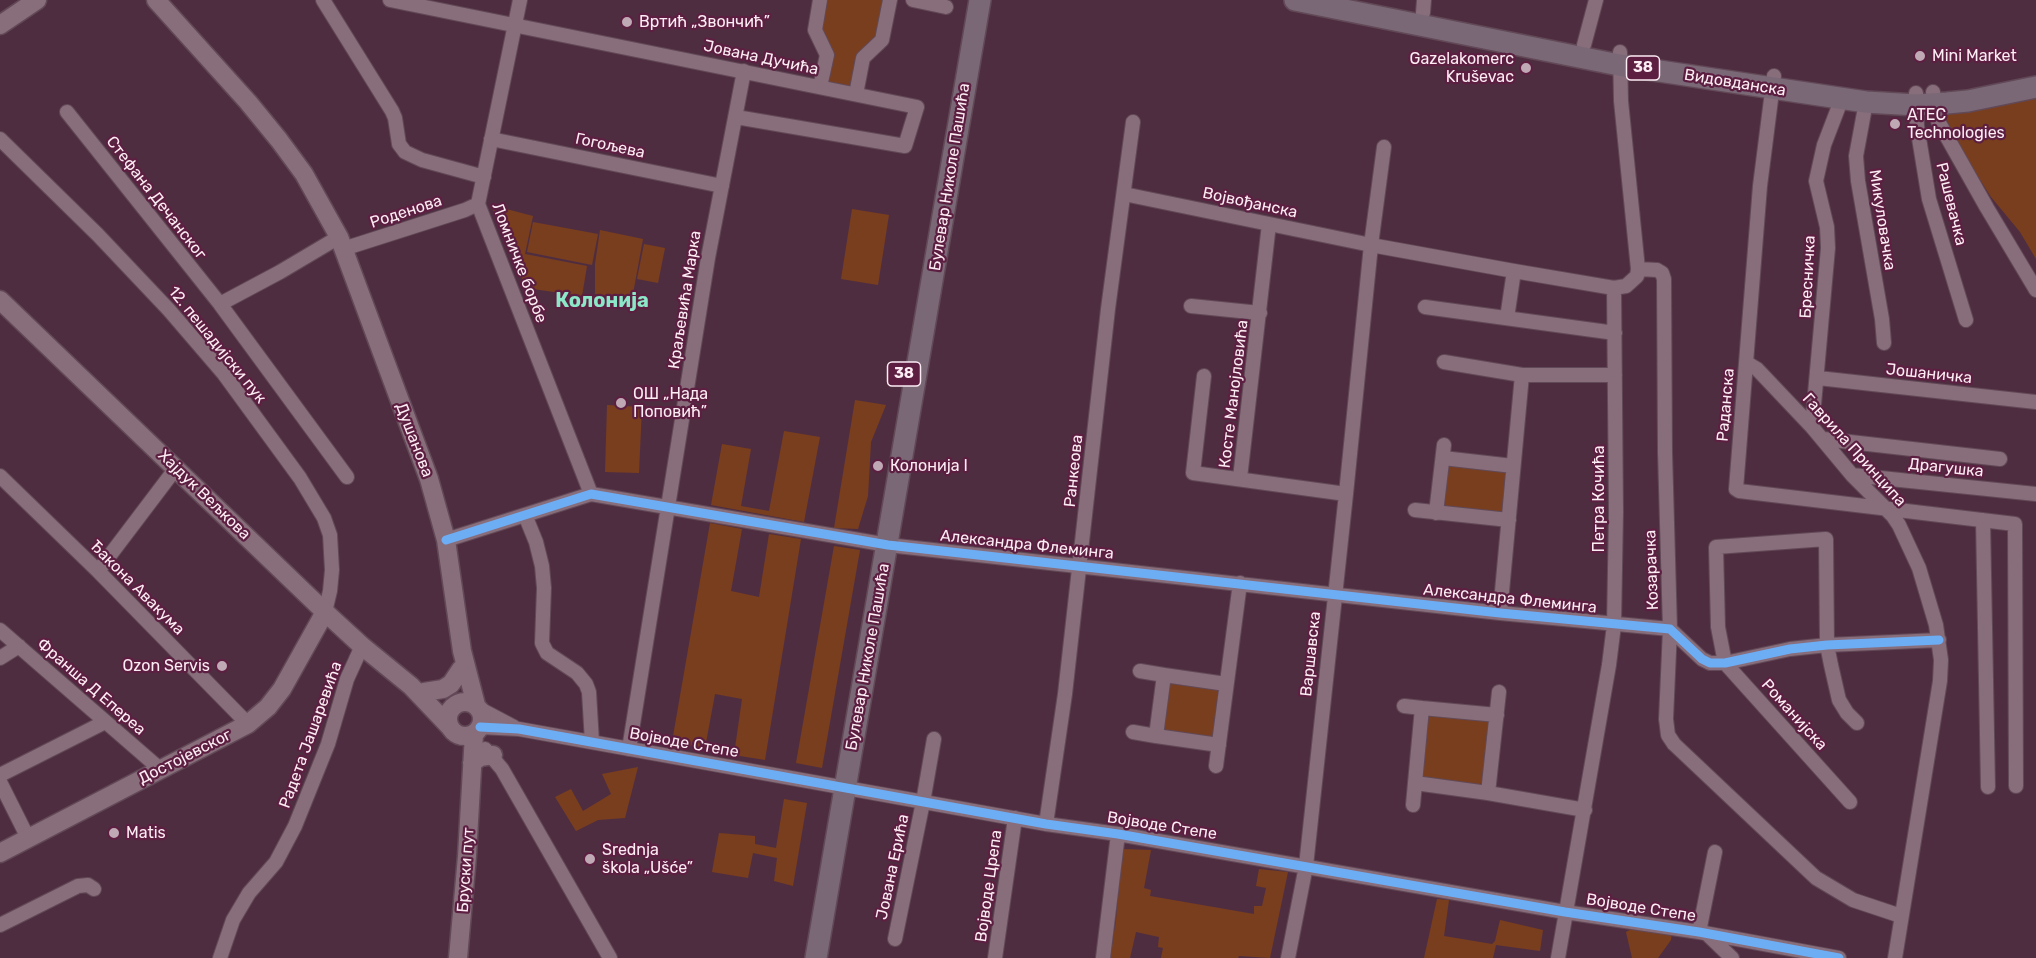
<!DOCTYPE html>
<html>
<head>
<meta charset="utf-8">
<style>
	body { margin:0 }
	canvas { display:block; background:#4f2d40 }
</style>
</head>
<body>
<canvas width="2036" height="958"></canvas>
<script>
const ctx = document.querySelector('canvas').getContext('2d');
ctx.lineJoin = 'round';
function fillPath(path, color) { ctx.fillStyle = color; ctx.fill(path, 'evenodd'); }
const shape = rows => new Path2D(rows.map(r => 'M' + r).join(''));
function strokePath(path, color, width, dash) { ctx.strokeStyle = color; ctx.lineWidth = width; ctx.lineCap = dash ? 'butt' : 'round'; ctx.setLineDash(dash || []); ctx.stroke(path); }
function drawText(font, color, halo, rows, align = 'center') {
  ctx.font = font + ' Rubik,sans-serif'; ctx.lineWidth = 4.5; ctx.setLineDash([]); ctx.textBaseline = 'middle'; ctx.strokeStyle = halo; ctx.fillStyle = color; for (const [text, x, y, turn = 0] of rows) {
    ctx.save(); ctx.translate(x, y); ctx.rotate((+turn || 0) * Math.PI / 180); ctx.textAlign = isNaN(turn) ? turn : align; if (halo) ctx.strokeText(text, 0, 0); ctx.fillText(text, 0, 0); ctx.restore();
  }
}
fillPath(shape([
	[820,0,890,0,882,40,863,58,856,94,820,87,827,55,815,30],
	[2036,96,2036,259,2020,232,1991,197,1967,159,1943,113],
	[491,205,533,216,525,254,587,266,582,296,526,288],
	[852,209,889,215,878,285,841,279],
	[533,222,598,234,592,265,527,252],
	[600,230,643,239,632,299,595,294,595,264],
	[644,244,665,248,658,283,637,279],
	[855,400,886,405,871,442,868,496,858,529,834,528],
	[607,405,642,407,639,473,605,472],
	[784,431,820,437,804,522,711,505,722,444,751,449,741,506,769,511],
	[1447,463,1508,471,1502,516,1442,508],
	[710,523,742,529,731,591,759,597,769,534,801,539,765,760,734,755,742,699,715,694,705,748,672,742],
	[834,546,860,550,822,768,796,763],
	[1171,680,1217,688,1218,691,1213,734,1211,739,1165,731,1162,727,1167,683],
	[1432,714,1483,718,1490,724,1485,780,1479,785,1427,779,1423,776,1422,770,1428,717],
	[638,767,625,818,598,820,576,831,555,797,571,789,583,811,611,794,602,774],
	[784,799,807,803,793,886,774,881,777,858,753,853,748,878,712,872,719,833,755,836,755,844,776,848],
	[1122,849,1151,850,1144,888,1151,890,1150,896,1254,914,1254,906,1262,906,1266,888,1256,886,1259,869,1288,872,1270,958,1239,956,1238,958,1161,958,1163,948,1158,947,1159,937,1136,932,1130,958,1110,958,1116,920],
	[1437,899,1449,900,1444,936,1492,944,1495,941,1500,920,1543,930,1540,951,1496,945,1493,958,1424,958],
	[1637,926,1672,933,1671,940,1658,958,1632,958,1626,932]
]), '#793e1d');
const street = shape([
	[323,0,392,111,395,118,399,144,405,152,422,160,484,177],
	[390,0,917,107,905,146,736,117],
	[520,0,478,204,591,494],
	[820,0,815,30,827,55,820,87],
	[913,0,946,7],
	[1423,13,1424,0],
	[1584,45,1596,0],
	[1774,76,1760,186,1736,489,1739,491,2015,524,2016,786],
	[1933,92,1938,121,1987,208,2036,290],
	[1916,93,1917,126,1929,199,1966,320],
	[856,94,863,58,882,40,890,0],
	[1866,102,1856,156,1858,181,1882,319,1884,343],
	[67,112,220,304,347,477],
	[0,139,98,235,169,310,224,374,300,478,324,518,330,535,332,570,330,591,325,612],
	[491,139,722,186],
	[1124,194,1371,245,1514,271,1614,288,1626,286,1637,276,1638,269,1621,101,1620,52],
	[343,249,465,210,478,204],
	[1638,269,1657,270,1662,273,1664,279,1665,452,1670,629,1666,719,1668,735,1674,744,1816,878,1853,900,1901,916],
	[220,304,280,272,339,237],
	[1191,306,1260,313],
	[1425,307,1615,333],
	[1507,318,1514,271],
	[1444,362,1522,375,1615,375],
	[1747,363,1757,369,1812,427,1852,475,1893,516,1899,525,1919,568,1936,625,1941,660,1940,681,1895,958],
	[1204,376,1193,473,1346,494],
	[1818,378,2036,402],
	[1812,427,1828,248,1827,227,1816,181,1824,145,1842,98],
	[1824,439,2000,459],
	[1443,458,1513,466],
	[1852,475,2036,494],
	[0,476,98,571,248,724],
	[1240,478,1269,224],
	[1415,510,1509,520],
	[1436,513,1444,445],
	[525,515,536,542,542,566,544,588,542,643,547,653,577,673,586,684,589,692,592,742],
	[1983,520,1988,787],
	[446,540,591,494,888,545,1500,613,1670,629,1702,659,1710,663,1725,663,1790,649,1827,645,1939,640],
	[98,571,176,468],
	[1500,613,1522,375],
	[0,630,160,769],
	[0,658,19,646],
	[1140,671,1164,675],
	[1499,692,1488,793,1585,810],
	[1404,706,1422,708],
	[480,709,514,727],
	[480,727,519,729,1046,824,1118,834,1565,912,1699,932,1839,958],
	[1133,732,1156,736],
	[1219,745,1156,736,1164,675,1226,684],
	[485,749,502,769,610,958],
	[629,749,708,258,744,71],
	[1216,766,1240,583],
	[0,775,105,722],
	[0,782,28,838],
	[1488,793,1415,783,1422,708,1497,715],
	[1850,802,1725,663,1718,627,1716,547,1826,539,1827,645,1831,665,1839,700,1847,713,1857,723],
	[1413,805,1415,783],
	[1046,824,1065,694,1108,309,1133,122],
	[0,925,78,886,88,885,94,889],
	[1699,932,1715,852],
	[1706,933,1732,958],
	[895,939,923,802,934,739],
	[220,958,233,920,249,893,276,862,295,826,328,744,347,679,362,646],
	[995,958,1015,818],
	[1103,958,1118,834],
	[1288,958,1306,866,1346,494,1371,245,1384,147],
	[1558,958,1609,665,1614,625,1616,512,1614,288]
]);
const secondary = shape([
	[156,0,248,102,279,140,304,174,339,237,429,479,446,540,462,651,476,705],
	[0,25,37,0],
	[0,300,325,612,362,646,411,686,449,726],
	[424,692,443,689,451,684,461,669],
	'448 719a17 17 0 1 1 34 0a17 17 0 1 1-34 0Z',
	[472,763,480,757,493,755],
	[0,853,248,724,268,707,282,689,325,612],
	[458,958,467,856,474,734]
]);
const primary = shape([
	[1295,0,1619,65,1866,102,1916,105,1947,103,1968,101,2036,87],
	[816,958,980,0]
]);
strokePath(street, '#624957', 16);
strokePath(secondary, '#624957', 21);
strokePath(primary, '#624957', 24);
strokePath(street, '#886d7b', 14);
strokePath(secondary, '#886d7b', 18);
strokePath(primary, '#7a6877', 21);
strokePath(shape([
	[446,540,591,494,888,545,1500,613,1670,629,1702,659,1710,663,1725,663,1790,649,1827,645,1939,640],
	[480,727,519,729,1046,824,1118,834,1565,912,1699,932,1839,958]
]), '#6dadf4', 9);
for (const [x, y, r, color] of [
	[627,22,6,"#bfa9b4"],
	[1920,56,6,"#bfa9b4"],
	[1526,68,6,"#bfa9b4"],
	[1895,124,6,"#bfa9b4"],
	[621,403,6,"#bfa9b4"],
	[878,466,6,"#bfa9b4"],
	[222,666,6,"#bfa9b4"],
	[114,833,6,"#bfa9b4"],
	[590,859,6,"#bfa9b4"]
]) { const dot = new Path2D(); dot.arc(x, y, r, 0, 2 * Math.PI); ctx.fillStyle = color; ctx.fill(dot); strokePath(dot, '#5d1f41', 2); }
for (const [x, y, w] of [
	[1643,68,33],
	[904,374,33]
]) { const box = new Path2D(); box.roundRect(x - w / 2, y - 12, w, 24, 4.5); ctx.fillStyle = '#5d1f41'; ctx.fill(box); strokePath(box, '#fcecf3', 1.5); }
drawText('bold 15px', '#fcecf3', null, [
	["38",1643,68],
	["38",904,374]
]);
drawText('16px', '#fcecf3', '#5d1f41', [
	["Вртић „Звончић”",639,22],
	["Mini Market",1932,56],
	["Gazelakomerc",1514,59,"right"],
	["Kruševac",1514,77,"right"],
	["ATEC",1907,115],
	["Technologies",1907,133],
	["ОШ „Нада",633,394],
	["Поповић”",633,412],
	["Колонија I",890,466],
	["Ozon Servis",210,666,"right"],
	["Matis",126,833],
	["Srednja",602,850],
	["škola „Ušće”",602,868]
], 'left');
drawText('16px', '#fcecf3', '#5d1f41', [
	["Јована Дучића",761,58,12],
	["Видовданска",1735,83,9],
	["Гогољева",610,146,12],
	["Булевар Николе Пашића",950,177,-81],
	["Стефана Дечанског",156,198,52],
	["Војвођанска",1250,203,12],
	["Рашевачка",1951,204,76],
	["Роденова",406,212,-18],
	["Микуловачка",1882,220,81],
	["Ломничке борбе",519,263,69],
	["Бресничка",1808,277,-87],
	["Краљевића Марка",685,300,-81],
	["12. пешадијски пук",217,345,51],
	["Јошаничка",1929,374,6],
	["Косте Манојловића",1234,394,-83],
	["Раданска",1726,405,-85],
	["Душанова",414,440,69],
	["Гаврила Принципа",1854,450,48],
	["Драгушка",1946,468,6],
	["Ранкеова",1074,471,-84],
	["Хајдук Вељкова",204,495,44],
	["Петра Кочића",1599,499,-90],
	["Александра Флеминга",1027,545,6],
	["Козарачка",1652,570,-92],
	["Ђакона Авакума",137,588,45],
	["Александра Флеминга",1510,599,6],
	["Варшавска",1311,654,-84],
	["Булевар Николе Пашића",868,657,-80],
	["Франша Д Епереа",91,687,41],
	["Романијска",1794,715,48],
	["Радета Јашаревића",311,735,-70],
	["Војводе Степе",684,743,10],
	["Достојевског",185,757,-27],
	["Војводе Степе",1162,826,9],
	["Јована Ерића",893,867,-78],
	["Бруски пут",466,870,-86],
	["Војводе Црепа",989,886,-82],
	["Војводе Степе",1641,908,9]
]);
drawText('bold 20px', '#8be7c8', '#5d1f41', [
	["Колонија",602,301]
]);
</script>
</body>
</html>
